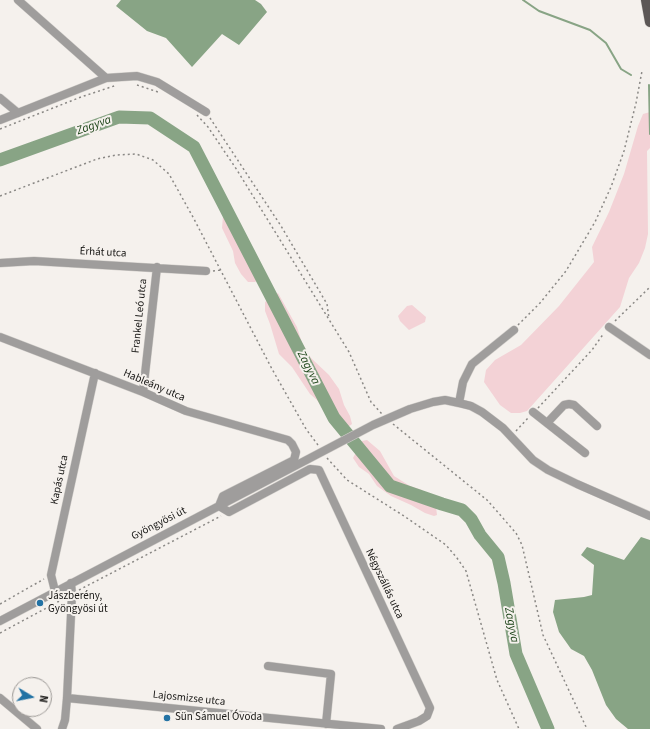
<!DOCTYPE html>
<html>
<head>
<meta charset="utf-8">
<style>
	body { margin:0 }
	#map { position:relative; width:650px; height:729px; overflow:hidden; background:#f5f1ed; font-family:"Source Sans 3",sans-serif }
	canvas { display:block }
	.north { position:absolute; left:12px; top:677px; width:40px; height:40px; box-sizing:border-box; background:#f5f1ed; border:1px solid #9c9996; border-radius:50%; rotate:100deg; font-size:11px; font-weight:700; line-height:16px; text-align:center; color:#171614 }
	.north::after { content:''; display:block; margin:auto; width:14px; height:18px; background:#2272a4; clip-path:polygon(50% 0,100% 100%,50% 72%,0 100%) }
</style>
</head>
<body>
<div id="map">
<canvas width="650" height="729"></canvas>
<div class="north">N</div>
</div>
<script>
const ctx = document.querySelector('canvas').getContext('2d');
ctx.lineJoin = 'round';
function fillPath(path, color) { ctx.fillStyle = color; ctx.fill(path, 'evenodd'); }
const shape = rows => new Path2D(rows.map(r => 'M' + r).join(''));
function strokePath(path, color, width, dash) { ctx.strokeStyle = color; ctx.lineWidth = width; ctx.lineCap = dash ? 'butt' : 'round'; ctx.setLineDash(dash || []); ctx.stroke(path); }
function drawText(font, color, halo, rows, align = 'center') {
  ctx.font = font + ' "Source Sans 3",sans-serif'; ctx.lineWidth = 4; ctx.setLineDash([]); ctx.textBaseline = 'middle'; ctx.strokeStyle = halo; ctx.fillStyle = color; for (const [text, x, y, turn = 0] of rows) {
    ctx.save(); ctx.translate(x, y); ctx.rotate((+turn || 0) * Math.PI / 180); ctx.textAlign = isNaN(turn) ? turn : align; if (halo) ctx.strokeText(text, 0, 0); ctx.fillText(text, 0, 0); ctx.restore();
  }
}
fillPath(shape([
	[650,112,650,148,647,151,648,234,645,248,639,263,629,278,620,307,527,411,520,413,511,413,500,405,484,382,486,370,495,360,521,345,559,306,594,262,592,247,609,212,624,174,638,126,643,114],
	[233,213,266,275,255,282,248,282,241,274,235,263,233,251,222,228,223,216],
	[278,293,297,327,302,343,311,358,329,375,339,389,344,405,350,416,352,424,348,427,333,423,317,400,310,394,292,367,279,354,270,324,265,311,265,302],
	[412,305,426,317,425,322,409,330,400,321,398,316,407,306],
	[367,440,380,451,394,476,410,486,422,490,436,507,437,515,434,516,425,513,411,505,391,496,377,486,369,474,359,467,353,458,362,441]
]), '#f3d2d6');
fillPath(shape([
	[121,0,255,0,261,4,267,12,239,45,222,34,192,67,166,38,147,31,116,6],
	[641,537,650,540,650,729,628,729,616,719,606,705,592,670,584,656,571,649,559,632,553,612,555,600,584,597,592,595,594,565,581,555,587,547,624,560]
]), '#88a485');
strokePath(shape([
	[523,0,539,11,590,30,606,43,621,69,631,75],
	[649,85,650,134]
]), '#88a485', 2);
strokePath(shape([
	[0,160,119,117,150,118,194,147,334,418,390,486,442,504,462,510,471,519,480,535,498,557,504,583,516,654,548,729]
]), '#88a485', 13);
const minor = shape([
	[18,0,106,78],
	[0,98,18,113],
	[0,120,106,78,137,76,157,82,206,112],
	[0,263,34,261,206,271],
	[609,327,650,355],
	[0,337,143,392,186,411,288,440,292,444,296,452,294,460,223,496,219,506,229,512,310,469,319,470,430,708,427,716,419,721,397,729],
	[143,392,157,267],
	[459,403,463,382,472,364,514,330],
	[533,412,585,453],
	[547,423,564,405,569,404,574,405,597,426],
	[55,591,51,575,95,373],
	[0,621,373,425,410,409,433,402,445,400,459,403,471,406,482,412,503,428,533,460,548,470,577,484,650,516],
	[268,666,331,674,326,724],
	[0,698,37,729],
	[67,698,381,729],
	[62,729,65,720,67,698,72,594,71,583]
]);
const major = shape([
	[646,0,650,22]
]);
strokePath(minor, '#d1ceca', 9);
strokePath(major, '#d1ceca', 11);
strokePath(shape([
	[137,85,158,92],
	[197,115,208,127,237,170,349,352,371,402,382,414],
	[210,118,281,226,327,304,329,319],
	[0,129,81,97,117,85],
	[0,196,97,159,116,155,136,154,153,160,169,174,194,219,272,369,306,429,318,445],
	[213,271,221,270],
	[615,321,650,287],
	[518,325,540,303,566,271,595,222,611,187,624,151,636,103,642,71],
	[538,408,592,350,604,333],
	[393,424,487,500,516,533,522,545,543,635,587,729],
	[516,431,528,418],
	[327,458,347,480,404,516,446,545,457,558,466,571,497,680,519,729],
	[79,590,221,516],
	[0,604,44,579],
	[0,633,65,598]
]), '#8a8885', 1.5, [2, 3]);
strokePath(minor, '#9f9d9c', 8);
strokePath(major, '#5c5756', 10);
for (const [x, y, r, color] of [
	[40,603,4,"#2272a4"],
	[167,718,4,"#2272a4"]
]) { const dot = new Path2D(); dot.arc(x, y, r, 0, 2 * Math.PI); ctx.fillStyle = color; ctx.fill(dot); strokePath(dot, '#f5f1ed', 1.5); }
drawText('11px', '#171614', '#f5f1ed', [
	["Érhát utca",103,253,3],
	["Frankel Leó utca",140,316,-84],
	["Hableány utca",154,386,23],
	["Kapás utca",60,480,-78],
	["Gyöngyösi út",159,524,-27],
	["Négyszállás utca",384,584,65],
	["Lajosmizse utca",189,699,6]
]);
drawText('11px', '#171614', '#f5f1ed', [
	["Jászberény,",48,597],
	["Gyöngyösi út",48,610],
	["Sün Sámuel Óvoda",175,718]
], 'left');
drawText('italic 12px', '#194115', '#f5f1ed', [
	["Zagyva",94,126,-20],
	["Zagyva",308,368,63],
	["Zagyva",511,625,79]
]);
</script>
</body>
</html>
